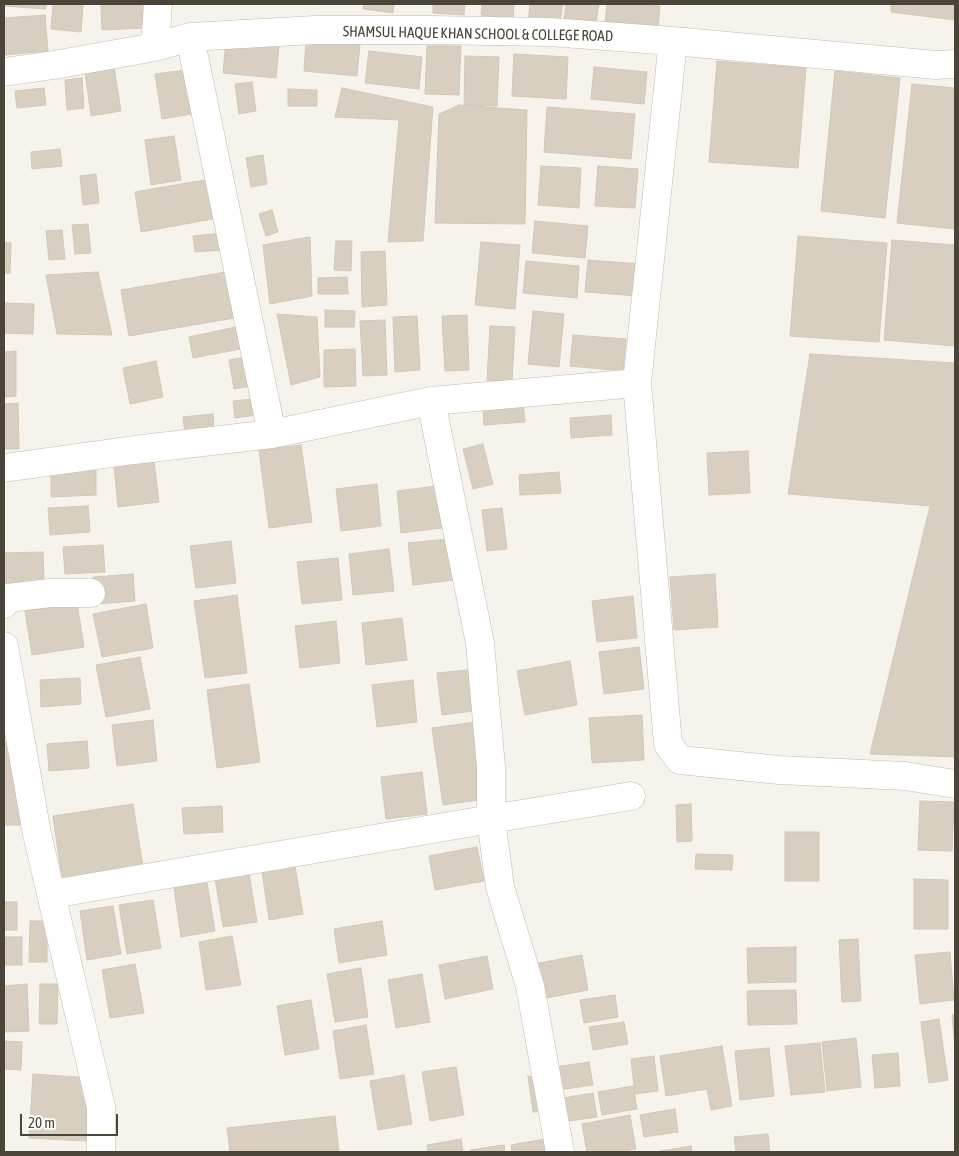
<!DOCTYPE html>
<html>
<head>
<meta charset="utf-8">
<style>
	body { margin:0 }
	#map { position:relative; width:959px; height:1156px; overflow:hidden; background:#f6f3ec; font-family:"Asap Condensed",sans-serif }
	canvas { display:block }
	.frame { position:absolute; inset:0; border:5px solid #4b4439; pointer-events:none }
	.scale { position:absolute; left:20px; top:1114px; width:98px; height:22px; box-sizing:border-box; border:2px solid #4b4439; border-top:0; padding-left:6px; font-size:15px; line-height:18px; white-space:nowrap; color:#4b4439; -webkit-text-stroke:4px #fff; paint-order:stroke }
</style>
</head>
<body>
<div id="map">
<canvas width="959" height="1156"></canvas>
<div class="frame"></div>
<div class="scale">20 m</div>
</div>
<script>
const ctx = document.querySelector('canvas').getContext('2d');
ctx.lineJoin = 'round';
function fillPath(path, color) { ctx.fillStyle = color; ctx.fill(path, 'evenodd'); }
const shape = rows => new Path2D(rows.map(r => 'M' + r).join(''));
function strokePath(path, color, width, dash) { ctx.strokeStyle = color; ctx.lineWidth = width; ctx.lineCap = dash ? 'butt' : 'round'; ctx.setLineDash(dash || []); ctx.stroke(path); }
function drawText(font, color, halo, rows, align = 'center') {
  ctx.font = font + ' "Asap Condensed",sans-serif'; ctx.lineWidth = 4.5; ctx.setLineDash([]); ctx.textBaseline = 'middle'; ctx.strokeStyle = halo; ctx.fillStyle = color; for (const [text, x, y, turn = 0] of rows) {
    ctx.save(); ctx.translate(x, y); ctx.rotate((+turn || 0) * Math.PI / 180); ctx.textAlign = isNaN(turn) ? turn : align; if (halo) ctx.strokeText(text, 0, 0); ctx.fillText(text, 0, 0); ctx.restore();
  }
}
const building = shape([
	[4,4,46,4,46,9,4,6,4,4],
	[53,4,83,4,81,32,51,29,53,4],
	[101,4,142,4,143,28,102,30,101,4],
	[364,4,394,4,393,13,363,9,364,4],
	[433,4,465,4,464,15,433,13,433,4],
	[482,4,514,4,513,19,481,15,482,4],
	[530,4,563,4,559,26,528,22,530,4],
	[566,4,599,4,594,33,563,28,566,4],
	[607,4,637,4,660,6,657,38,604,33,607,4],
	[891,4,955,4,955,20,891,12,891,4],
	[45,15,48,51,4,55,4,18,45,15],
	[306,39,360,44,357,76,304,71,306,39],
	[226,41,279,46,276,78,223,73,226,41],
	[427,46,461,46,459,95,425,94,427,46],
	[369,51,422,57,419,89,365,83,369,51],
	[514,54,568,57,566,99,512,96,514,54],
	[465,56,499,57,497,106,464,105,465,56],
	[717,61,806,68,798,168,709,162,717,61],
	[114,67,121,111,91,116,85,71,114,67],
	[594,67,647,72,644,104,591,99,594,67],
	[186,70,192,114,162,119,155,74,186,70],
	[835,71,900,78,885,218,821,211,835,71],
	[82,78,84,108,67,110,65,80,82,78],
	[252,82,256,111,239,114,235,84,252,82],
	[912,84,955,88,955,229,897,223,912,84],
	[44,88,46,105,17,108,15,91,44,88],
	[342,88,433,107,423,241,388,242,399,120,335,117,342,88],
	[288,89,317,90,317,106,288,106,288,89],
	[459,105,527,110,525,224,435,223,439,114,459,105],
	[547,107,635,114,631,159,544,152,547,107],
	[174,136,181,180,151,185,145,140,174,136],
	[60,149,62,166,32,169,31,152,60,149],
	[263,155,267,184,251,187,246,158,263,155],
	[541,166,581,168,579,208,538,205,541,166],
	[598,166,638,169,635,208,595,206,598,166],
	[96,174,99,203,83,205,80,176,96,174],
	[210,179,218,218,141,232,135,192,210,179],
	[272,210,278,232,266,236,259,214,272,210],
	[535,221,588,226,585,258,532,253,535,221],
	[88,224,91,253,75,254,72,225,88,224],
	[62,230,65,259,49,260,46,231,62,230],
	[223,233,224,250,195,252,193,236,223,233],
	[798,236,887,243,879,342,790,336,798,236],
	[310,237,312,296,270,304,263,245,310,237],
	[892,240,955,245,955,346,884,340,892,240],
	[336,241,352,241,351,271,334,270,336,241],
	[4,242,11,243,10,273,4,273,4,242],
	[481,242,520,245,515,309,475,305,481,242],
	[385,251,387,305,362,307,361,252,385,251],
	[588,260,641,264,638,296,585,292,588,260],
	[526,261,579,266,577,298,523,293,526,261],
	[232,271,240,317,129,336,121,290,232,271],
	[98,272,112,335,57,334,46,275,98,272],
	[347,277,348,294,318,294,318,278,347,277],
	[4,303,34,304,33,334,4,333,4,303],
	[325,310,355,311,354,327,325,327,325,310],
	[533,311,564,314,559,367,528,364,533,311],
	[277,314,317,317,320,377,291,385,277,314],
	[467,315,469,370,445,371,442,316,467,315],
	[417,316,420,370,395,372,393,317,417,316],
	[385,320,387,375,363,376,360,321,385,320],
	[490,326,515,327,512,382,487,380,490,326],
	[236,327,240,349,193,358,189,337,236,327],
	[573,335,626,339,623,371,570,366,573,335],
	[355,349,356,386,324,387,324,350,355,349],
	[16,351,16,396,4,397,4,352,16,351],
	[810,354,955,363,955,757,870,754,930,506,788,494,810,354],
	[246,357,251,386,234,389,229,360,246,357],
	[156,361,163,397,130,404,123,368,156,361],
	[263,398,264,414,235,418,233,401,263,398],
	[523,402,525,422,484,425,483,405,523,402],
	[18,403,19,449,4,449,4,404,18,403],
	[213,414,214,430,185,433,183,417,213,414],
	[611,415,612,435,571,438,570,418,611,415],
	[483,444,493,484,473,489,463,449,483,444],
	[301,445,312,522,269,528,259,450,301,445],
	[748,451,750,493,709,495,707,453,748,451],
	[154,461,159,502,118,507,114,466,154,461],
	[51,466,96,466,96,495,51,497,51,466],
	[559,472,561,493,520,495,519,475,559,472],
	[377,484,381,526,341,531,336,489,377,484],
	[437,486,442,528,401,533,397,491,437,486],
	[88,506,90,532,50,535,48,508,88,506],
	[502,508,507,549,487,551,482,510,502,508],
	[449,539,454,580,413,585,408,543,449,539],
	[231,541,236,583,196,588,190,546,231,541],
	[103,545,105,572,65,574,63,547,103,545],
	[389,549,394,591,353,595,349,554,389,549],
	[43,552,44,582,4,583,4,553,43,552],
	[338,558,342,600,302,604,297,562,338,558],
	[133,574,135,601,95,604,93,577,133,574],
	[715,574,718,627,674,630,670,577,715,574],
	[237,595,247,673,205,678,194,601,237,595],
	[633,596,637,638,597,642,592,601,633,596],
	[77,603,84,647,32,655,25,611,77,603],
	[146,604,153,648,102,657,93,614,146,604],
	[402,618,407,660,366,665,362,623,402,618],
	[336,621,340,663,300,668,295,626,336,621],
	[639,647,644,689,604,694,599,652,639,647],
	[140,657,150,709,106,717,96,665,140,657],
	[570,661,577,705,525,715,517,671,570,661],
	[478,669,482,710,442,715,437,673,478,669],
	[80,678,81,704,41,707,40,680,80,678],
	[413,680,417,722,377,727,372,685,413,680],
	[249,684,260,762,217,768,207,690,249,684],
	[642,715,644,760,592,763,589,718,642,715],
	[153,720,157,761,117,766,112,725,153,720],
	[475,722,486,799,443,805,432,728,475,722],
	[87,741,89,768,49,771,47,744,87,741],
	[12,742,23,825,4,825,4,743,12,742],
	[422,772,427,814,386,819,381,777,422,772],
	[920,801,954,802,952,851,918,850,920,801],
	[133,804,143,867,62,879,53,816,133,804],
	[691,804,692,841,677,842,676,805,691,804],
	[222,806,223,832,184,834,182,808,222,806],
	[785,832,819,832,819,881,785,881,785,832],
	[477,847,484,881,435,890,429,856,477,847],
	[696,854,733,855,732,870,695,869,696,854],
	[295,866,303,914,269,920,262,871,295,866],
	[249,873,257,922,223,927,215,879,249,873],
	[914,879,948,880,948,929,914,929,914,879],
	[207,883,215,931,181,937,174,888,207,883],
	[153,900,161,948,127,954,119,905,153,900],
	[4,902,17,902,17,930,4,930,4,902],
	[113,906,121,954,87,960,80,911,113,906],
	[30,921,47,921,47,962,29,962,30,921],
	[382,921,387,955,339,963,334,929,382,921],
	[232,936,241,985,206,990,199,942,232,936],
	[4,937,22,937,22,965,4,965,4,937],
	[858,939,861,1001,842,1002,839,940,858,939],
	[796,947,796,982,748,983,747,948,796,947],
	[950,952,954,1000,920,1004,915,955,950,952],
	[582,955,588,990,541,999,534,964,582,955],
	[487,956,493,989,445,999,439,965,487,956],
	[135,964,144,1013,110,1018,102,970,135,964],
	[361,968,368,1017,335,1022,327,974,361,968],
	[422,974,430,1022,396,1028,388,980,422,974],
	[27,984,29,1031,4,1032,4,986,27,984],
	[40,984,58,984,57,1024,39,1024,40,984],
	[796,990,797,1024,748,1025,747,991,796,990],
	[615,995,618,1017,584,1023,580,1000,615,995],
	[311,1000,319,1049,285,1055,277,1006,311,1000],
	[955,1014,955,1048,952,1015,955,1014],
	[939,1019,948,1080,929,1083,921,1022,939,1019],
	[624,1022,628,1044,593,1050,589,1027,624,1022],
	[366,1025,374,1074,340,1079,333,1031,366,1025],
	[856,1038,861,1087,827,1091,822,1042,856,1038],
	[4,1041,22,1042,21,1070,4,1069,4,1041],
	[820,1043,825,1092,791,1095,785,1046,820,1043],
	[722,1046,732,1106,711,1110,707,1089,666,1096,660,1056,722,1046],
	[769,1048,774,1096,740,1100,735,1051,769,1048],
	[898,1053,900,1086,875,1088,872,1055,898,1053],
	[654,1056,658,1091,635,1094,631,1059,654,1056],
	[589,1062,593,1085,558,1090,555,1067,589,1062],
	[456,1067,464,1115,430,1121,422,1072,456,1067],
	[33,1074,90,1078,86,1141,29,1138,33,1074],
	[404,1075,412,1124,378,1130,370,1081,404,1075],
	[528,1076,531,1077,541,1076,546,1111,533,1112,528,1076],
	[633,1086,637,1109,602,1115,598,1092,633,1086],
	[593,1093,597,1117,562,1122,558,1099,593,1093],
	[675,1109,678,1132,644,1137,640,1115,675,1109],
	[630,1115,636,1149,619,1152,587,1152,582,1124,630,1115],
	[335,1116,339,1152,230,1152,227,1128,335,1116],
	[768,1134,770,1152,736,1152,734,1137,768,1134],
	[461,1139,463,1152,428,1152,427,1145,461,1139],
	[545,1139,547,1152,512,1152,511,1145,545,1139],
	[504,1145,505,1152,470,1152,470,1150,504,1145],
	[691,1146,692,1152,655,1152,691,1146]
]);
fillPath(building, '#d8cfc1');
strokePath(building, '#d3c7b4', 1);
const street = shape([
	[190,37,272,434],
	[673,41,637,383,668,744,680,760,779,770,905,776,955,784],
	[155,47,158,4],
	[4,72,54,65,155,47,190,37,315,30,430,30,549,32,673,41,936,65,955,64],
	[431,401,480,643,491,767,491,819,500,887,530,986,560,1152],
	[4,468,134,450,272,434,431,401,637,383],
	[4,604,8,598,50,593,91,593],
	[4,646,37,834,101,1107,101,1152],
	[52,894,491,819,631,796]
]);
strokePath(street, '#c2bbae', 29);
strokePath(street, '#fff', 28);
drawText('15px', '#4b4439', '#fff', [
	["SHAMSUL HAQUE KHAN SCHOOL & COLLEGE ROAD",478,34,1]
]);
</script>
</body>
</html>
